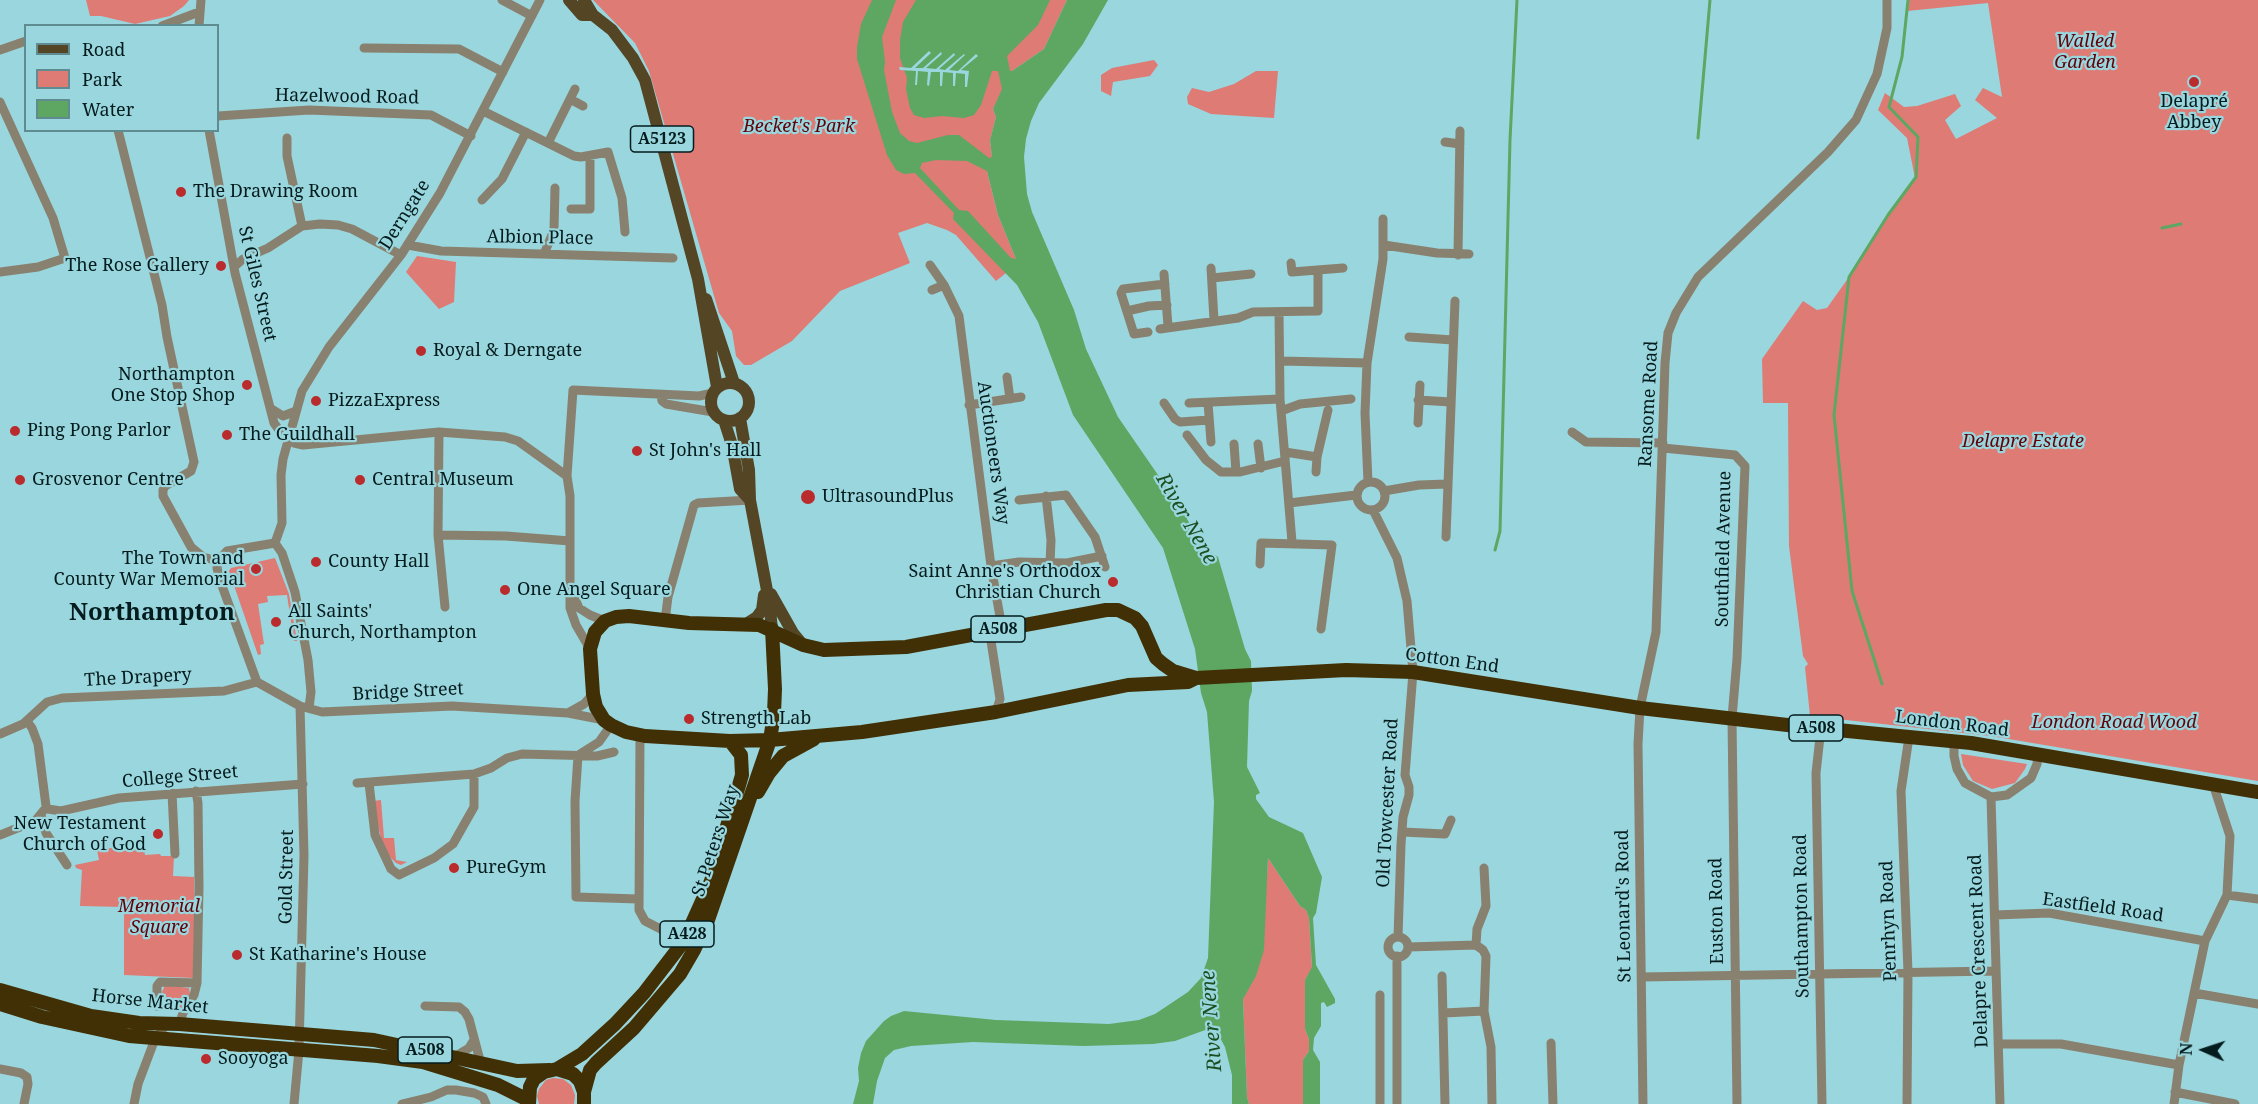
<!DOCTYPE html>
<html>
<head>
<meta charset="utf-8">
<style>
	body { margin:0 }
	#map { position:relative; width:2258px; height:1104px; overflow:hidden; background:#9ad6dd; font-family:"Noto Serif",serif }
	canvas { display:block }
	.legend { position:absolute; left:24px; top:24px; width:195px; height:108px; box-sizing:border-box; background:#9ad6dd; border:2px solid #5e8c91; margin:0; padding:8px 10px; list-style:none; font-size:18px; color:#041c1e }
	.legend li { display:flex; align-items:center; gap:12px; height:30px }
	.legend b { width:30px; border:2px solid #5e8c91 }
	.north { position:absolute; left:2174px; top:1020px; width:60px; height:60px; -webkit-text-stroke:4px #9ad6dd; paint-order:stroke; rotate:273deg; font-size:16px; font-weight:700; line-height:24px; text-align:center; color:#041c1e }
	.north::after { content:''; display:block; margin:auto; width:21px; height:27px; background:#041c1e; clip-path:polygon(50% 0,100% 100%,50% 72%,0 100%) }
</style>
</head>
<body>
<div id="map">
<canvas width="2258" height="1104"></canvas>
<ul class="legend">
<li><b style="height:8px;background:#544525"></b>Road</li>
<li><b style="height:16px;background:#dd7b74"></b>Park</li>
<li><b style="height:16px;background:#5da762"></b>Water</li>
</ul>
<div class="north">N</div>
</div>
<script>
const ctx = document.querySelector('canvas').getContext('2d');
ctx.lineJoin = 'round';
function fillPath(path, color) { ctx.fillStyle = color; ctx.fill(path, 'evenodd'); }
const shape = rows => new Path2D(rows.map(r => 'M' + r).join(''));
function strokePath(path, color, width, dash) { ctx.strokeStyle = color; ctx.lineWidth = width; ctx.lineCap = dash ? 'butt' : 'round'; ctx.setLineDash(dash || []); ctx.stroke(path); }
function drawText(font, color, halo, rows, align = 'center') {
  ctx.font = font + ' "Noto Serif",serif'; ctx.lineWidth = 4.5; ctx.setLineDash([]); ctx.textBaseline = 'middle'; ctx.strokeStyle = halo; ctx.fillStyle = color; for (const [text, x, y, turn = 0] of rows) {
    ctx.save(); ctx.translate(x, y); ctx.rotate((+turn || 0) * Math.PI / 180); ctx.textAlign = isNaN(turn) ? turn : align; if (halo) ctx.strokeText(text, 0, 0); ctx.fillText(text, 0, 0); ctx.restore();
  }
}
fillPath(shape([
	[86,0,189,0,184,6,170,16,135,24,101,16,90,16],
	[593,0,1067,0,1044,49,1012,71,993,109,996,117,990,140,992,157,987,171,998,215,1016,259,1006,273,996,281,956,235,947,230,927,223,898,233,910,263,840,291,792,341,751,365,744,365,736,356,732,331,719,313,649,71,635,43],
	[1908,0,2258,0,2258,781,1991,736,1810,716,1805,667,1808,664,1803,656,1789,546,1788,403,1763,403,1762,359,1803,301,1817,310,1827,308,1849,277,1888,215,1915,178,1907,138,1878,110,1885,93,1904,107,1917,106,1955,94,1961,106,1945,120,1956,139,1997,118,1975,100,1983,88,2002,97,1988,3,1907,11],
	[1154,60,1158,65,1150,76,1113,82,1111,96,1101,91,1101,75,1112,68],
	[1256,71,1278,71,1274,118,1211,114,1188,104,1187,97,1192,88,1209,92,1234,84],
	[417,256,456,262,454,302,439,309,406,272],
	[275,558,289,594,297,641,294,641,287,595,267,596,268,602,258,604,264,644,260,645,261,654,258,655,229,571,231,568],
	[1961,754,2027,764,2025,769,2015,783,1992,789,1973,781,1963,765],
	[381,800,384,838,394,838,396,860,407,862,401,865,396,863,390,857,381,839,373,801],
	[111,848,144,849,145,855,160,854,161,856,174,856,173,876,194,877,194,978,124,975,124,907,80,906,82,870,76,868,75,865,99,860,97,850],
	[1268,858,1300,906,1306,910,1309,918,1312,968,1305,980,1305,1029,1309,1039,1309,1051,1303,1060,1303,1104,1249,1104,1247,1097,1243,999,1247,989,1267,878],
	[165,985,189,988,190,994,181,1008,165,998,162,992],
	[553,1078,563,1079,571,1085,575,1095,574,1104,539,1104,537,1096,539,1089,546,1080]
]), '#dd7b74');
fillPath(shape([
	[872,0,896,0,882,37,885,62,884,70,892,112,900,133,909,141,917,143,948,135,959,135,989,158,992,157,990,140,996,117,993,109,1002,89,998,71,992,71,981,105,974,115,964,118,942,116,924,118,914,115,910,108,906,89,907,78,900,58,900,40,903,22,916,0,1050,0,1038,25,1007,56,1010,71,1012,71,1044,49,1067,0,1108,0,1083,44,1039,103,1031,121,1026,139,1024,157,1027,194,1032,212,1074,310,1086,349,1118,417,1187,517,1187,519,1205,549,1218,557,1245,649,1251,661,1252,691,1249,701,1247,767,1260,793,1256,795,1256,799,1269,817,1303,833,1322,877,1316,913,1313,918,1316,965,1335,999,1335,1003,1327,1007,1324,1002,1321,1003,1321,1026,1314,1038,1313,1050,1320,1062,1320,1104,1303,1104,1303,1060,1309,1051,1309,1039,1305,1029,1305,980,1312,967,1309,918,1306,910,1300,906,1268,858,1264,950,1256,976,1243,999,1247,1097,1249,1104,1232,1104,1232,1075,1225,1047,1218,1034,1208,1029,1175,1041,1153,1044,1083,1046,973,1042,911,1046,894,1050,885,1058,877,1081,873,1104,853,1104,859,1081,858,1068,861,1053,866,1041,884,1021,891,1016,904,1011,996,1020,1109,1024,1139,1020,1155,1014,1188,992,1201,978,1208,958,1214,802,1207,712,1201,693,1195,649,1163,548,1073,415,1038,322,1017,285,953,219,954,213,915,173,904,174,896,170,887,155,857,59,857,47,861,24],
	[936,160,967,161,987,171,998,215,1016,259,1011,258,968,211,959,210,920,168,922,163]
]), '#5da762');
fillPath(shape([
	[929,51,931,53,915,68,923,68,941,52,942,54,926,68,936,69,954,53,955,55,939,69,945,70,964,54,965,55,949,70,958,71,976,54,978,56,961,70,969,71,967,87,965,87,965,74,956,73,955,86,953,86,953,73,943,72,942,86,940,86,940,72,931,72,929,86,927,85,928,72,918,71,917,85,915,85,916,71,900,70,899,67,911,68]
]), '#9ad6dd');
strokePath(shape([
	[1698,138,1710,0],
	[2162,228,2181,224],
	[1495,550,1500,531,1510,140,1517,0],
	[1882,684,1852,591,1834,415,1849,277,1888,215,1916,177,1918,137,1889,107,1902,57,1908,0]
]), '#5da762', 3);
strokePath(shape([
	[502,0,532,16],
	[162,26,199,12],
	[199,26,201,0],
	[364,48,459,49,503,72],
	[0,50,26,41],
	[570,99,583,106],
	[0,102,53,218,65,258,38,267,0,272],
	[483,111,574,156,581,157,608,152,622,198,625,232],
	[218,116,309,110,431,115,471,136],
	[118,130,162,305,167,337,194,462,191,471,165,486,163,490,163,496,191,547,203,557,218,561],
	[209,130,235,273,274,423,282,434,294,443,303,445,439,432,505,437,518,441,567,476],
	[287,138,287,156,302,226],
	[1445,142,1460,144],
	[548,143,575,89],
	[482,200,502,179,526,132],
	[571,209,590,209,590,156],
	[408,245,441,251,673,258],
	[1384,245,1437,253,1469,254],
	[544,254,554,230,555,188],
	[1458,255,1460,131],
	[1291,263,1292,272,1343,268],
	[930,265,944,285,959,316,991,566,1002,628],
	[234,267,243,259,268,248,302,226,320,224,338,225,352,229,401,255],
	[1211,268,1214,320],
	[1164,274,1168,326],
	[1212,278,1251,274],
	[932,290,944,285],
	[1127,311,1149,306,1167,305],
	[1279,312,1280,399,1292,542],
	[1160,329,1238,318,1253,312,1318,311,1318,270],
	[1148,332,1134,334,1121,293,1123,289,1165,284],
	[1409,337,1453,340],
	[1281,361,1367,363],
	[1007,377,1010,399],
	[661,395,662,401,666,404,713,412],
	[1418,400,1451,402],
	[1164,403,1175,419,1180,422,1209,420],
	[1189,403,1280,399],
	[1208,403,1211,442],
	[969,405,1021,397],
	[270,408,283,416,296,411],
	[1281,411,1300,404,1351,399],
	[1418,423,1420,385],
	[439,432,438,535,445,607],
	[1572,432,1586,442,1663,443],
	[1187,435,1206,460,1221,472,1240,472,1285,461],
	[1234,444,1236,472],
	[1258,444,1261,468],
	[1663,448,1735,455,1745,466,1737,659,1732,718,1737,1104],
	[1285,452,1317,457],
	[1316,472,1317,457,1328,410],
	[1368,482,1365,413,1367,363,1383,259,1383,219],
	'1357 496a14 14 0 1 1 28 0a14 14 0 1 1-28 0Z',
	[1384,491,1419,485,1447,484],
	[1046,496,1051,540,1050,564],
	[1019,500,1066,495,1095,537,1105,567],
	[1289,503,1356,495],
	[1373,510,1397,558,1407,601,1413,672,1405,775,1409,787,1409,795,1403,817,1401,844,1398,937],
	[438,535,506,536,570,541],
	[1446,537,1455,301],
	[275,543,282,523,281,475,283,459,302,391,329,347,401,255,440,193,540,0],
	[275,543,282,553,295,592,308,660,311,692,309,708],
	[218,561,217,568,221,583,257,682],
	[218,561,227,551,275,543],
	[1260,564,1261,543,1332,545,1321,629],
	[991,566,1019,562,1067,563,1102,556],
	[573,594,579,608,590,615,605,621],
	[665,621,668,597,694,505,698,503,750,500],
	[984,632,991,641,1000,699,996,712],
	[590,649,576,625,570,608,570,496,567,476,573,390,699,396,713,393],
	[257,682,300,706,322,712,452,706,568,713,604,720],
	[568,713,584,704,593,694],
	[27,721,32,728,38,744,46,806],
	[1821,728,1816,773,1822,1104],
	[0,734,23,724,47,702,62,698,224,691,257,682],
	[640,735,639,910,645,921,684,941],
	[1954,741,1954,756,1957,769,1965,783,1991,797,2007,795,2031,778,2037,764,2038,754],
	[580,754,599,742,611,725],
	[578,756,575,801,576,897,638,899],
	[357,783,474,774,491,768,507,758,522,754,597,756,614,752],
	[369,783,375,835,391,869,399,875,434,858,453,844,474,807,474,774],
	[172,793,175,854],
	[1991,797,2000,1104],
	[46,806,48,809,61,811,119,798,303,784],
	[41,815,46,833,67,865],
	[1402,832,1445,834,1451,820],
	[0,835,35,821,44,810],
	[2227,895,2258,899],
	[1995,915,2049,913,2205,941],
	'1388 947a10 10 0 1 1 20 0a10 10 0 1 1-20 0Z',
	[1476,945,1477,929,1486,906,1484,868],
	[1408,947,1476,945,1483,950,1486,956,1484,1011,1491,1047,1492,1104],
	[1442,976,1445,1104],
	[1642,977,1996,971],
	[2194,993,2258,1004],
	[157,1006,157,986,160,982,197,983],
	[425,1006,459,1007,465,1012,469,1019,481,1064],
	[1444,1013,1484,1011],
	[179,1024,183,1013,194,995,197,983,199,887,198,803,196,791],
	[1551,1043,1553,1104],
	[1998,1044,2061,1044,2179,1065],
	[454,1057,469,1048,474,1040],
	[0,1069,21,1073,27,1077,28,1084,24,1104],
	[2175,1092,2235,1104],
	[134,1104,138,1084,155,1039,167,1024],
	[294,1104,299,1050,304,855,300,706],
	[402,1104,431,1097,447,1090,456,1090,474,1093,483,1097,486,1104],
	[1380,1104,1380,995],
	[1397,1104,1397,956],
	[1643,1104,1638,744,1640,708,1656,632,1665,363,1668,333,1676,313,1698,277,1828,152,1856,120,1877,74,1887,28,1887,0],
	[1907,1104,1908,972,1901,791,1909,737],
	[2174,1104,2179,1065,2205,941,2227,895,2230,836,2213,784]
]), '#89816f', 9);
strokePath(shape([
	[569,0,582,15,593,15],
	[584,0,593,15,612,30,633,58,645,80,698,279,717,387],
	[706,299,734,383],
	'711 402a19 19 0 1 1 38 0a19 19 0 1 1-38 0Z',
	[740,418,749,470,750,500,769,601,772,629],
	[724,420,732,445,740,489,750,500],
	[771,594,793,633,803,645],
	[746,624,757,617,762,610,764,595]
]), '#544525', 12);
strokePath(shape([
	[1196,678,1188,682,1128,685,996,712,862,732,770,740,730,741,645,736,626,732,611,725,604,720,596,707,593,694,590,649,595,632,605,621,616,617,629,616,689,623,759,625,803,645,824,650,906,647,1106,610,1118,610,1135,618,1142,626,1156,658,1163,664,1173,671,1196,678,1346,670,1413,672,1640,708,1796,726,1971,743,2258,792],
	[758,792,769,773,783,756,814,739],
	[0,990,91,1016,139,1023,179,1024,374,1040,517,1071,550,1070],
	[0,1004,42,1017,129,1036,378,1056,423,1062,498,1085,528,1100],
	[557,1069,582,1054,615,1024,644,993,684,941,711,881,742,775,741,755,730,741],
	[584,1092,590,1070,596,1063,634,1028,680,974,694,950,708,920,770,740,774,714,775,689,772,629],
	[529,1104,530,1087,534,1079,544,1072,557,1069,573,1074,580,1081,584,1092,584,1104]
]), '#413005', 14);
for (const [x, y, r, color] of [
	[2194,82,6,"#ba2b2d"],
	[181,192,6,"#ba2b2d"],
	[221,266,6,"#ba2b2d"],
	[421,351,6,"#ba2b2d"],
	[247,385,6,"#ba2b2d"],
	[316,401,6,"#ba2b2d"],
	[15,431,6,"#ba2b2d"],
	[227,435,6,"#ba2b2d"],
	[637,451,6,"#ba2b2d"],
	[20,480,6,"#ba2b2d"],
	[360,480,6,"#ba2b2d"],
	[808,497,8,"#ba2b2d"],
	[316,562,6,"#ba2b2d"],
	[256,569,6,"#ba2b2d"],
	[1113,582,6,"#ba2b2d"],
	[505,590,6,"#ba2b2d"],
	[276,622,6,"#ba2b2d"],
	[689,719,6,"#ba2b2d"],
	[158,834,6,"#ba2b2d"],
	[454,868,6,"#ba2b2d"],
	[237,955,6,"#ba2b2d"],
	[206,1059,6,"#ba2b2d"]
]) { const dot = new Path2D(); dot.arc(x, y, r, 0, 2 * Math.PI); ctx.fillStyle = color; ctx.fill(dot); strokePath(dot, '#9ad6dd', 2); }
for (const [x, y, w] of [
	[662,139,63],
	[998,629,54],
	[1816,728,54],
	[687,934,54],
	[425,1050,54]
]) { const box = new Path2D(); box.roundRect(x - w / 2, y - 13, w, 26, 4.5); ctx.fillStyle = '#9ad6dd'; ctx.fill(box); strokePath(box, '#041c1e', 1.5); }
drawText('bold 16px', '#041c1e', null, [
	["A5123",662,139],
	["A508",998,629],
	["A508",1816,728],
	["A428",687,934],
	["A508",425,1050]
]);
drawText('italic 18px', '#61020a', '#9ad6dd', [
	["Walled",2085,42],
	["Garden",2085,63],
	["Becket's Park",799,127],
	["Delapre Estate",2023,442],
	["London Road Wood",2114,723],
	["Memorial",159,907],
	["Square",159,928]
]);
drawText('18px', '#041c1e', '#9ad6dd', [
	["Hazelwood Road",347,97,1],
	["Derngate",405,215,-58],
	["Albion Place",540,238,1],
	["St Giles Street",257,284,77],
	["Ransome Road",1649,404,-87],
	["Auctioneers Way",993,453,82],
	["Southfield Avenue",1724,549,-89],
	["Cotton End",1452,661,8],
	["The Drapery",138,678,-3],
	["Bridge Street",408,692,-3],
	["London Road",1952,724,7],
	["College Street",180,777,-5],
	["Old Towcester Road",1388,803,-87],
	["St Peters Way",716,841,-72],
	["Gold Street",287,877,-89],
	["St Leonard's Road",1624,906,-91],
	["Eastfield Road",2103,908,8],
	["Euston Road",1717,911,-91],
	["Southampton Road",1802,916,-91],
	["Penrhyn Road",1889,921,-92],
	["Delapre Crescent Road",1979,951,-92],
	["Horse Market",150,1002,6]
]);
drawText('18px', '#041c1e', '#9ad6dd', [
	["Delapré",2194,102,"center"],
	["Abbey",2194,123,"center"],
	["The Drawing Room",193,192],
	["The Rose Gallery",209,266,"right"],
	["Royal & Derngate",433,351],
	["Northampton",235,375,"right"],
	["One Stop Shop",235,396,"right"],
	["PizzaExpress",328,401],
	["Ping Pong Parlor",27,431],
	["The Guildhall",239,435],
	["St John's Hall",649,451],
	["Grosvenor Centre",32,480],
	["Central Museum",372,480],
	["UltrasoundPlus",822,497],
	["The Town and",244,559,"right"],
	["County War Memorial",244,580,"right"],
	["County Hall",328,562],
	["Saint Anne's Orthodox",1101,572,"right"],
	["Christian Church",1101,593,"right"],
	["One Angel Square",517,590],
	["All Saints'",288,612],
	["Church, Northampton",288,633],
	["Strength Lab",701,719],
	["New Testament",146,824,"right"],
	["Church of God",146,845,"right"],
	["PureGym",466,868],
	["St Katharine's House",249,955],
	["Sooyoga",218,1059]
], 'left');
drawText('italic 20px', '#1b4f21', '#9ad6dd', [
	["River Nene",1186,519,60],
	["River Nene",1212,1021,-94]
]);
drawText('bold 24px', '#041c1e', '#9ad6dd', [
	["Northampton",152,613]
]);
</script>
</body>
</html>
